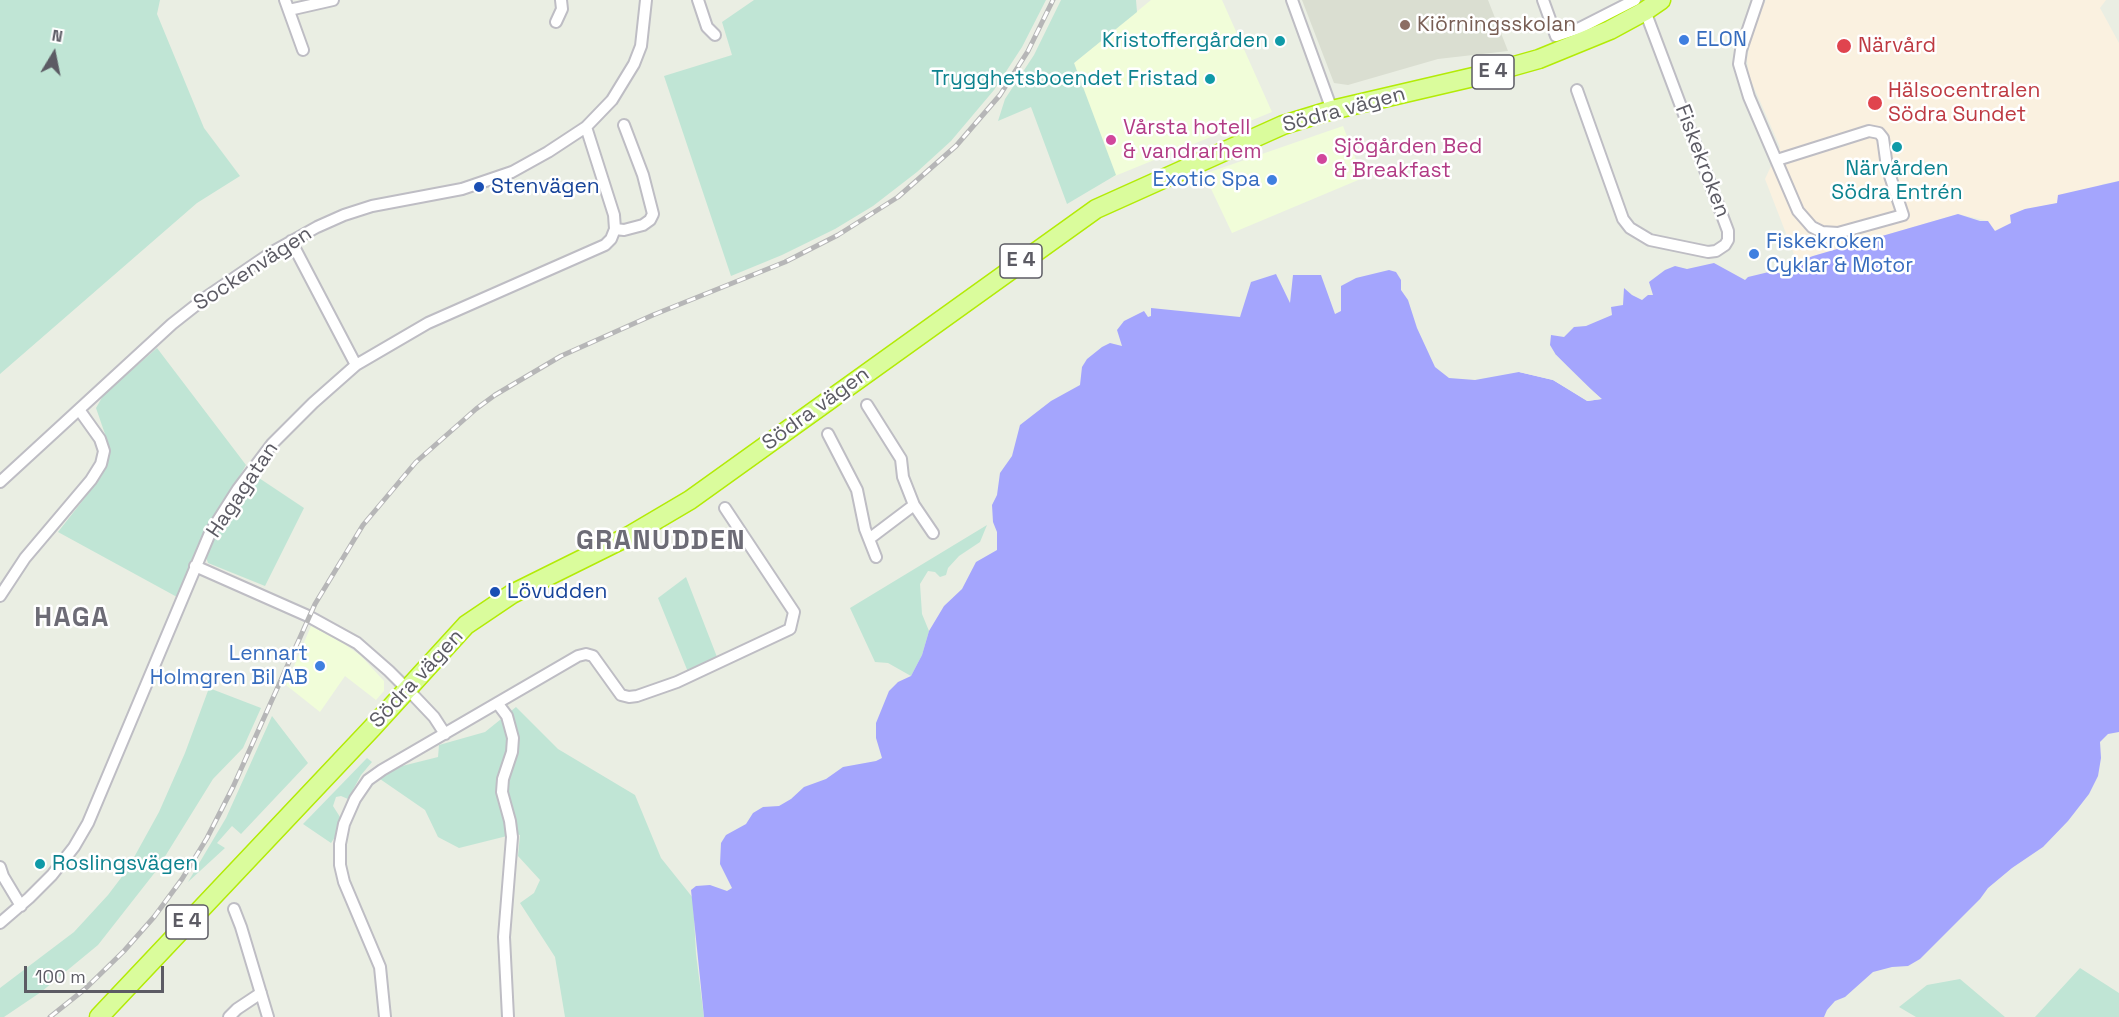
<!DOCTYPE html>
<html>
<head>
<meta charset="utf-8">
<style>
	body { margin:0 }
	#map { position:relative; width:2119px; height:1017px; overflow:hidden; background:#eaeee3; font-family:"Space Grotesk",sans-serif }
	canvas { display:block }
	.north { position:absolute; left:24px; top:24px; width:60px; height:60px; -webkit-text-stroke:4px #fff; paint-order:stroke; rotate:10deg; font-size:16px; font-weight:700; line-height:24px; text-align:center; color:#5c5b64 }
	.north::after { content:''; display:block; margin:auto; width:21px; height:27px; background:#5c5b64; clip-path:polygon(50% 0,100% 100%,50% 72%,0 100%) }
	.scale { position:absolute; left:24px; top:966px; width:140px; height:27px; box-sizing:border-box; border:3px solid #5c5b64; border-top:0; padding-left:8px; font-size:18px; line-height:21px; white-space:nowrap; color:#5c5b64; -webkit-text-stroke:4px #fff; paint-order:stroke }
</style>
</head>
<body>
<div id="map">
<canvas width="2119" height="1017"></canvas>
<div class="north">N</div>
<div class="scale">100 m</div>
</div>
<script>
const ctx = document.querySelector('canvas').getContext('2d');
ctx.lineJoin = 'round';
function fillPath(path, color) { ctx.fillStyle = color; ctx.fill(path, 'evenodd'); }
const shape = rows => new Path2D(rows.map(r => 'M' + r).join(''));
function strokePath(path, color, width, dash) { ctx.strokeStyle = color; ctx.lineWidth = width; ctx.lineCap = dash ? 'butt' : 'round'; ctx.setLineDash(dash || []); ctx.stroke(path); }
function drawText(font, color, halo, rows, align = 'center') {
  ctx.font = font + ' "Space Grotesk",sans-serif'; ctx.lineWidth = 5; ctx.setLineDash([]); ctx.textBaseline = 'middle'; ctx.strokeStyle = halo; ctx.fillStyle = color; for (const [text, x, y, turn = 0] of rows) {
    ctx.save(); ctx.translate(x, y); ctx.rotate((+turn || 0) * Math.PI / 180); ctx.textAlign = isNaN(turn) ? turn : align; if (halo) ctx.strokeText(text, 0, 0); ctx.fillText(text, 0, 0); ctx.restore();
  }
}
fillPath(shape([
	[1151,0,1222,0,1272,112,1110,178,1074,63],
	[1343,126,1363,178,1232,233,1204,174],
	[311,626,343,643,361,656,384,681,384,691,376,700,345,676,320,712,286,685]
]), '#f1fdd9');
fillPath(shape([
	[1302,0,1488,0,1508,51,1438,59,1348,85,1334,83]
]), '#daded1');
fillPath(shape([
	[1766,0,2106,0,2100,8,2119,43,2119,181,2103,184,2058,203,2025,209,2011,215,2011,223,1994,231,1988,221,1958,214,1813,256,1797,262,1765,179,1780,147,1749,76,1747,60,1751,36]
]), '#faf1e0');
fillPath(shape([
	[0,0,160,0,157,14,204,128,240,176,197,203,0,374],
	[754,0,1046,0,1022,47,994,90,951,141,917,172,873,206,835,229,782,255,731,276,664,76,732,55,722,22],
	[1061,0,1136,0,1137,12,1074,63,1116,175,1067,204,1031,107,998,121,1005,99,1034,55],
	[157,348,246,465,198,548,177,597,58,532,101,477,109,458,106,437,96,408,104,394],
	[253,474,304,508,265,586,208,563,205,554],
	[987,525,980,542,959,556,948,568,946,575,940,577,935,572,928,571,920,584,922,614,929,631,922,655,911,676,888,663,875,662,850,608],
	[686,577,717,657,688,672,658,598],
	[209,688,261,708,243,748,213,779,156,871,98,945,41,992,4,1017,0,1017,0,988,74,932,108,895,127,870,159,812,185,753],
	[516,707,558,749,635,795,661,858,693,898,696,954,704,1017,565,1017,555,957,520,903,534,893,540,880,518,856,520,835,515,834,459,848,438,837,425,810,380,779,394,768,438,757,439,745,485,732],
	[272,716,308,763,241,834,232,826,217,843,225,848,188,882,226,818],
	[367,758,372,762,361,775,348,799,341,796,336,797,333,806,340,817,337,834,331,843,303,824],
	[2080,968,2119,993,2119,1017,2035,1017],
	[1960,979,2005,1017,1916,1017,1899,1007,1927,985]
]), '#c0e5d5');
fillPath(shape([
	[2119,181,2119,732,2108,734,2100,742,2101,758,2098,776,2089,794,2068,821,2043,847,2012,868,1988,888,1980,899,1920,959,1908,966,1892,967,1873,972,1845,997,1835,1001,1827,1010,1824,1017,704,1017,691,890,696,886,710,885,727,891,732,888,720,864,721,843,726,835,746,824,753,813,763,807,779,806,791,799,804,787,826,779,843,767,876,761,882,758,876,738,876,723,889,691,898,682,911,676,922,655,929,631,944,606,962,589,976,562,997,550,997,532,993,522,992,505,997,495,1000,473,1012,456,1020,425,1051,401,1080,385,1082,367,1087,359,1102,347,1110,343,1122,346,1117,330,1124,321,1144,311,1148,317,1151,316,1151,308,1240,317,1251,282,1276,274,1290,303,1293,275,1321,275,1335,314,1341,311,1341,286,1356,278,1389,270,1396,272,1401,280,1401,290,1408,300,1417,328,1435,367,1449,378,1475,380,1519,372,1553,380,1588,401,1601,399,1556,355,1550,345,1551,335,1564,337,1574,327,1586,326,1612,315,1611,307,1623,305,1624,288,1632,295,1642,300,1648,295,1653,295,1649,282,1665,270,1675,266,1687,269,1714,263,1745,280,1748,277,1773,271,1784,275,1793,271,1797,262,1813,256,1958,214,1980,221,1988,221,1995,231,2011,223,2010,215,2025,209,2057,203,2058,195]
]), '#a4a5fd');
fillPath(shape([
	[1556,355,1580,380,1602,399,1587,401,1553,380,1519,372,1524,370,1554,377,1588,398,1595,397,1553,356]
]), '#eaeee3');
const minor = shape([
	[285,0,303,50],
	[698,0,707,27,715,35],
	[1292,0,1332,110],
	[1543,0,1556,36,1580,28,1635,0],
	[1758,0,1741,50,1739,64,1749,97,1798,211,1812,227,1822,232,1838,233,1903,215,1887,167,1883,138,1879,133,1869,131,1777,160],
	[289,10,333,0],
	[556,22,562,9,561,0],
	[1577,90,1623,219,1630,228,1650,240,1708,252,1716,251,1725,245,1728,240,1728,231,1645,11],
	[615,229,624,230,643,225,650,220,653,214,643,175,624,125],
	[291,241,356,365],
	[867,405,901,459,903,477,914,505,933,533],
	[828,434,857,490,865,529,876,557],
	[0,482,172,324,205,298,274,251,317,227,344,215,372,206,462,189,512,172,548,152,586,127,612,100,634,64,641,46,646,0],
	[869,539,914,505],
	[195,566,308,616,357,643,389,671,415,697,434,717,445,734],
	[0,596,25,558,91,480,101,464,104,451,100,439,80,411],
	[498,704,507,716,513,738,512,752,503,779,502,792,510,821,512,837,504,937,508,1017],
	[0,867,3,876,21,906],
	[234,909,241,927,268,1017],
	[0,923,29,898,52,875,74,847,88,823,210,533,238,489,272,444,313,403,356,365,428,323,605,245,611,239,615,229,614,215,586,127],
	[229,1017,237,1009,261,993],
	[385,1017,380,967,344,882,340,865,340,844,344,824,355,799,368,780,382,770,578,656,586,654,593,656,621,695,629,697,637,696,677,682,790,629,794,612,725,508]
]);
const trunk = shape([
	[99,1017,372,728,466,625,512,594,629,536,690,500,1096,209,1283,125,1332,110,1482,75,1539,59,1610,30,1645,11,1661,0]
]);
strokePath(minor, '#bebdc4', 14);
strokePath(trunk, '#b3eb06', 21);
strokePath(minor, '#fff', 10);
strokePath(trunk, '#dafc9c', 18);
const rail = shape([
	[50,1017,85,989,124,951,154,917,182,879,207,838,233,787,315,604,363,525,416,462,476,409,495,395,561,356,653,315,785,262,838,235,898,197,956,146,1000,95,1028,51,1053,0]
]);
strokePath(rail, '#b6b6b7', 5);
strokePath(rail, '#fff', 3, [9]);
for (const [x, y, r, color] of [
	[1405,25,6,"#8d6e63"],
	[1684,40,6,"#3f7fe0"],
	[1280,41,6,"#0f9aa8"],
	[1844,46,8,"#e0444e"],
	[1210,79,6,"#0f9aa8"],
	[1875,103,8,"#e0444e"],
	[1111,140,6,"#d1479c"],
	[1897,147,6,"#0f9aa8"],
	[1322,159,6,"#d1479c"],
	[1272,180,6,"#3f7fe0"],
	[479,187,6,"#1a4fb4"],
	[1754,254,6,"#3f7fe0"],
	[495,592,6,"#1a4fb4"],
	[320,666,6,"#3f7fe0"],
	[40,864,6,"#0f9aa8"]
]) { const dot = new Path2D(); dot.arc(x, y, r, 0, 2 * Math.PI); ctx.fillStyle = color; ctx.fill(dot); strokePath(dot, '#fff', 2); }
for (const [x, y, w] of [
	[1493,72,42],
	[1021,261,42],
	[187,922,42]
]) { const box = new Path2D(); box.roundRect(x - w / 2, y - 17, w, 34, 4.5); ctx.fillStyle = '#fff'; ctx.fill(box); strokePath(box, '#5c5b64', 1.5); }
drawText('bold 20px', '#5c5b64', null, [
	["E 4",1493,72],
	["E 4",1021,261],
	["E 4",187,922]
]);
drawText('21px', '#785e54', '#fff', [
	["Kiörningsskolan",1417,25]
], 'left');
drawText('21px', '#366cbe', '#fff', [
	["ELON",1696,40],
	["Exotic Spa",1260,180,"right"],
	["Fiskekroken",1766,242],
	["Cyklar & Motor",1766,266],
	["Lennart",308,654,"right"],
	["Holmgren Bil AB",308,678,"right"]
], 'left');
drawText('21px', '#0d838f', '#fff', [
	["Kristoffergården",1268,41],
	["Trygghetsboendet Fristad",1198,79],
	["Närvården",1897,169,"center"],
	["Södra Entrén",1897,193,"center"],
	["Roslingsvägen",52,864,"left"]
], 'right');
drawText('21px', '#be3a42', '#fff', [
	["Närvård",1858,46],
	["Hälsocentralen",1888,91],
	["Södra Sundet",1888,115]
], 'left');
drawText('21px', '#5c5b64', '#fff', [
	["Södra vägen",1344,110,-15],
	["Fiskekroken",1702,161,69],
	["Sockenvägen",253,269,-33],
	["Södra vägen",816,409,-36],
	["Hagagatan",243,490,-56],
	["Södra vägen",417,679,-47]
]);
drawText('21px', '#b23c85', '#fff', [
	["Vårsta hotell",1123,128],
	["& vandrarhem",1123,152],
	["Sjögården Bed",1334,147],
	["& Breakfast",1334,171]
], 'left');
drawText('21px', '#164399', '#fff', [
	["Stenvägen",491,187],
	["Lövudden",507,592]
], 'left');
ctx.letterSpacing = '1.5px';
drawText('bold 27px', '#6d6c76', '#fff', [
	["GRANUDDEN",661,542],
	["HAGA",72,619]
]);
ctx.letterSpacing = '0px';
</script>
</body>
</html>
